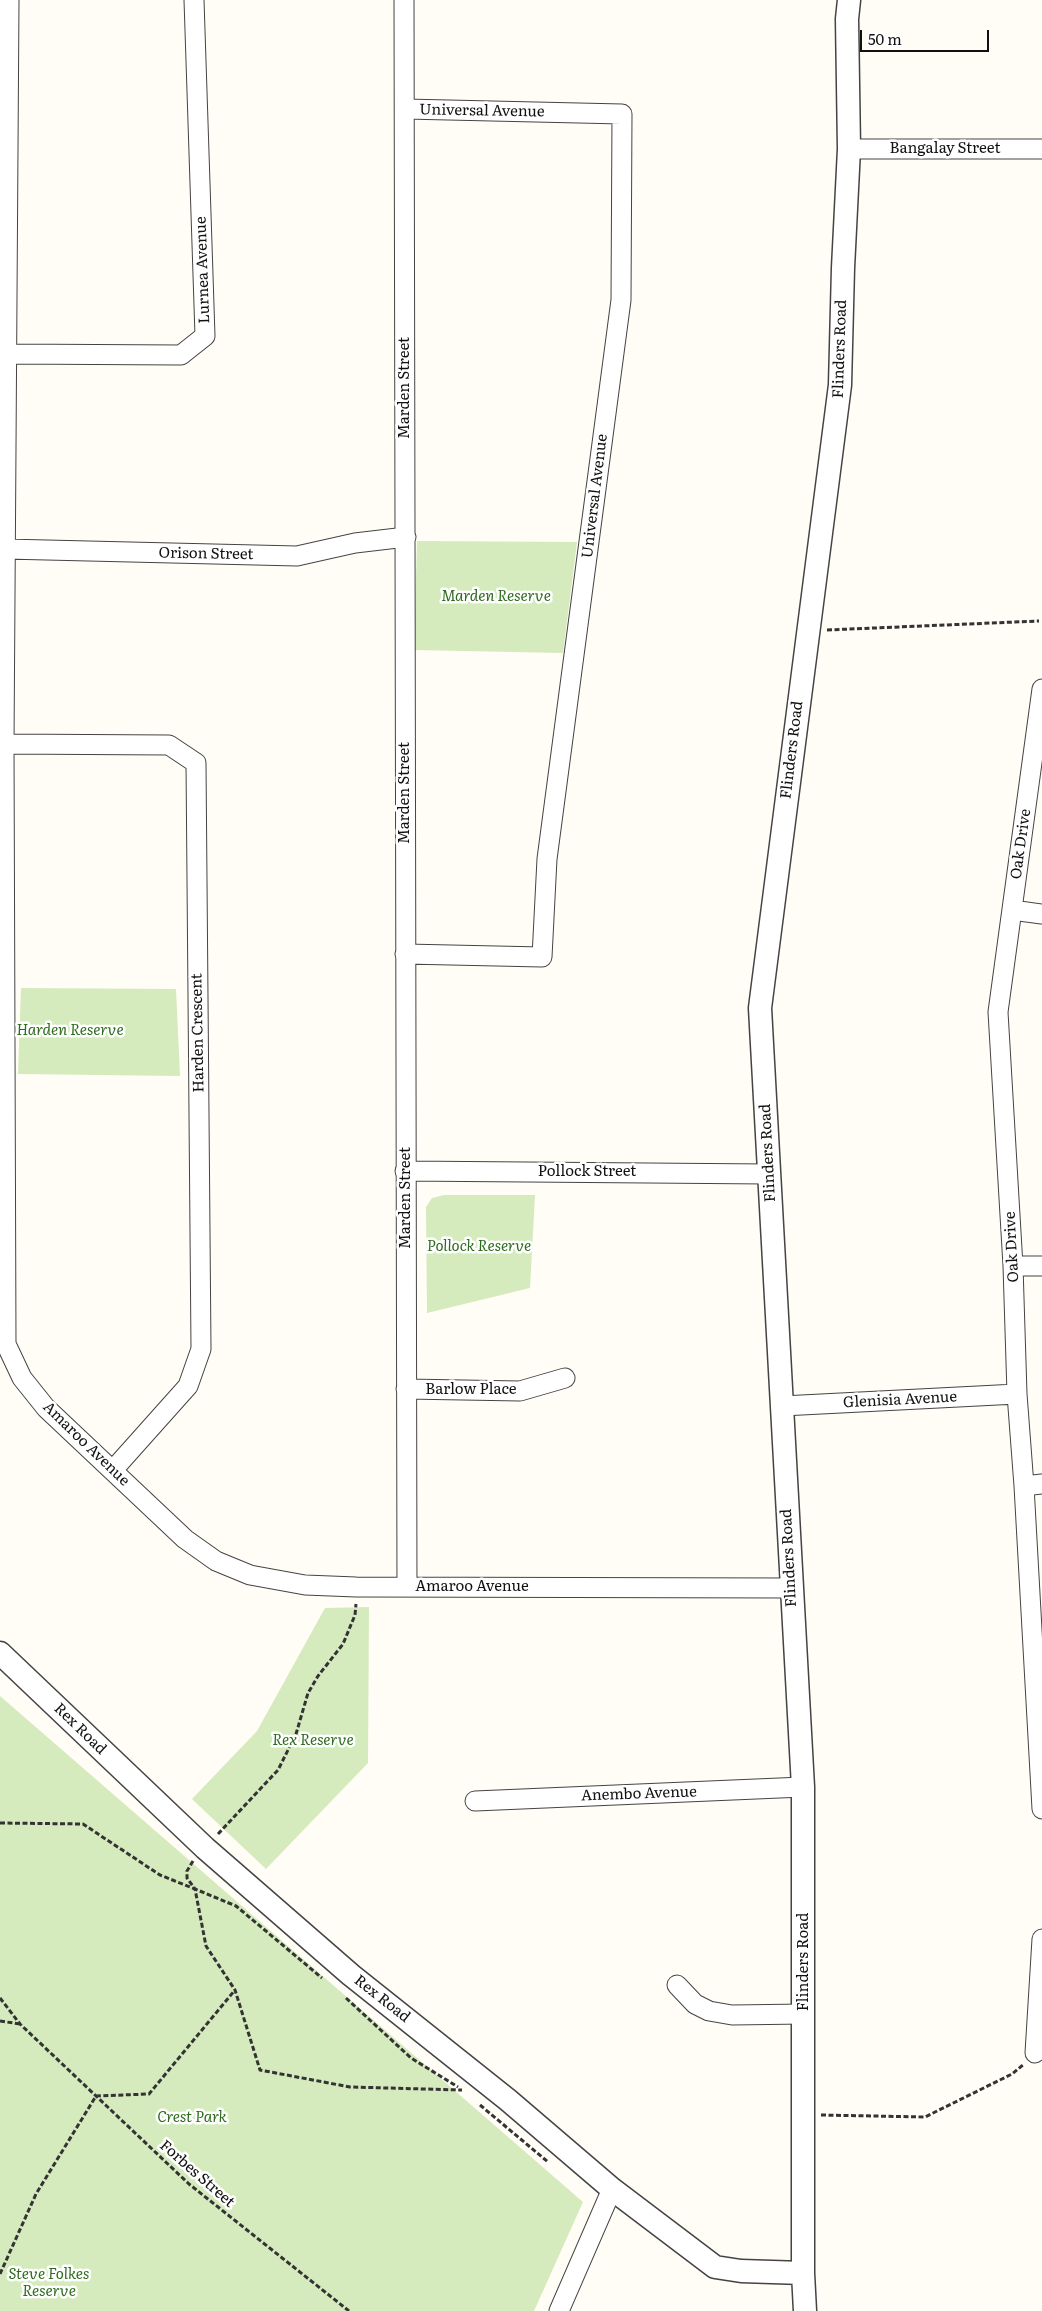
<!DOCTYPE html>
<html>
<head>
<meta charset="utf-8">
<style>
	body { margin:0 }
	#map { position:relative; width:1042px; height:2311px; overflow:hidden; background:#fffdf5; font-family:Literata,serif }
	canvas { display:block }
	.scale { position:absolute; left:860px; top:30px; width:129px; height:22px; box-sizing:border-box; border:2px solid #111; border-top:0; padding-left:6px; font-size:15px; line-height:18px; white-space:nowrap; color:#111; -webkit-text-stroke:4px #fff; paint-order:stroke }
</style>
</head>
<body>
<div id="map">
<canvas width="1042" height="2311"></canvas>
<div class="scale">50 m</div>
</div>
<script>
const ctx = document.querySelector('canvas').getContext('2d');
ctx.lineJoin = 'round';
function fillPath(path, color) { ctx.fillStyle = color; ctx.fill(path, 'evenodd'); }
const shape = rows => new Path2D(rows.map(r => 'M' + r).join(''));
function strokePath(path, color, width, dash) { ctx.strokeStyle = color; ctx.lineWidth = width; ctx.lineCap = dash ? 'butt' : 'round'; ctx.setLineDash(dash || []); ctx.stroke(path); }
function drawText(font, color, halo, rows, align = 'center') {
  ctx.font = font + ' Literata,serif'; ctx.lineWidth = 5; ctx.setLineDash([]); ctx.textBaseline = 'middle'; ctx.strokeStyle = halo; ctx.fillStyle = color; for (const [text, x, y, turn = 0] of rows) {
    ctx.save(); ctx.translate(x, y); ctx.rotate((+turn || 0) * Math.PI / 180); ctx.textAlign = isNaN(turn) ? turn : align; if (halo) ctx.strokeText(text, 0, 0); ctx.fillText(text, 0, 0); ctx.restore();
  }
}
fillPath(shape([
	[417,541,577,542,563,653,414,650],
	[21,988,176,989,180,1076,18,1074],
	[444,1195,535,1195,530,1288,427,1313,426,1207,432,1198],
	[369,1607,368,1763,266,1869,192,1799,257,1731,325,1608],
	[0,1696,583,2202,534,2311,0,2311]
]), '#d5ebbd');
const minor = shape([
	[9,0,4,744,6,1344,22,1378,46,1408,185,1539,216,1561,250,1575,305,1585,356,1587,790,1588],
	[404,0,407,1587],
	[849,149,1042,149],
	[8,354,181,355,205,336,194,0],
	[5,549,297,556,355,543,406,537],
	[1042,689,998,1012,1013,1266,1017,1394,1024,1486,1042,1809],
	[4,744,169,745,196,763,201,1349,188,1386,113,1470],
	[1012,910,1042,914],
	[405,954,542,957,547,859,621,300,622,114,405,109],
	[405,1171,768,1174],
	[1013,1266,1042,1266],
	[406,1389,520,1391,565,1378],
	[782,1406,1017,1394],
	[1024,1486,1042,1484],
	[475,1801,803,1787],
	[677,1985,695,2004,709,2011,732,2015,804,2014],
	[1035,2053,1042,1939],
	[559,2311,612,2189]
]);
const tertiary = shape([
	[0,1653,205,1848,351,1975,508,2100,612,2189,715,2267,741,2271,803,2273],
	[805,2311,803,2273,803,1787,760,1008,840,385,843,268,849,149,847,19,849,0]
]);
strokePath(minor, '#444', 21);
strokePath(tertiary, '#444', 25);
strokePath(shape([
	[827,630,1039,621],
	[0,1823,83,1824,160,1875,195,1889,206,1946,235,1990,260,2070,350,2087,462,2090],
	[218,1834,278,1770,296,1734,308,1693,318,1676,343,1644,355,1615,356,1604],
	[193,1861,187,1871,187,1878,195,1889,236,1906,322,1978],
	[0,1998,20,2024,189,2184,349,2311],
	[346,1998,411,2058,458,2087],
	[0,2021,20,2024],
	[480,2105,548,2162],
	[821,2115,925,2117,1012,2074,1024,2064],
	[0,2274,36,2194,96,2096,149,2094,235,1990]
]), '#333', 3, [5, 2.5]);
strokePath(minor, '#fff', 19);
strokePath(tertiary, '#fff', 22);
drawText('15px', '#111', '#fff', [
	["Universal Avenue",482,111,1],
	["Bangalay Street",945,149],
	["Lurnea Avenue",203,270,-92],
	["Flinders Road",840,349,-88],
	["Marden Street",405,388,-90],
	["Universal Avenue",595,496,-83],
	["Orison Street",206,554,1],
	["Flinders Road",792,750,-83],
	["Marden Street",405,793,-90],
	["Oak Drive",1021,844,-82],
	["Harden Crescent",198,1033,-91],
	["Flinders Road",768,1153,-93],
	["Pollock Street",587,1172],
	["Marden Street",406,1198,-90],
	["Oak Drive",1012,1247,-93],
	["Barlow Place",471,1390],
	["Glenisia Avenue",900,1400,-3],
	["Amaroo Avenue",86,1444,44],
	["Flinders Road",789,1558,-93],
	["Amaroo Avenue",472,1587],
	["Rex Road",80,1729,44],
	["Anembo Avenue",639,1794,-2],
	["Flinders Road",804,1962,-90],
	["Rex Road",382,1999,38],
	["Forbes Street",197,2174,41]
]);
drawText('italic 15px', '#2f6b1f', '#fff', [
	["Marden Reserve",496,597],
	["Harden Reserve",70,1031],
	["Pollock Reserve",479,1247],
	["Rex Reserve",313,1741],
	["Crest Park",192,2118],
	["Steve Folkes",49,2275],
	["Reserve",49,2292]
]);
</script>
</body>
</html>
